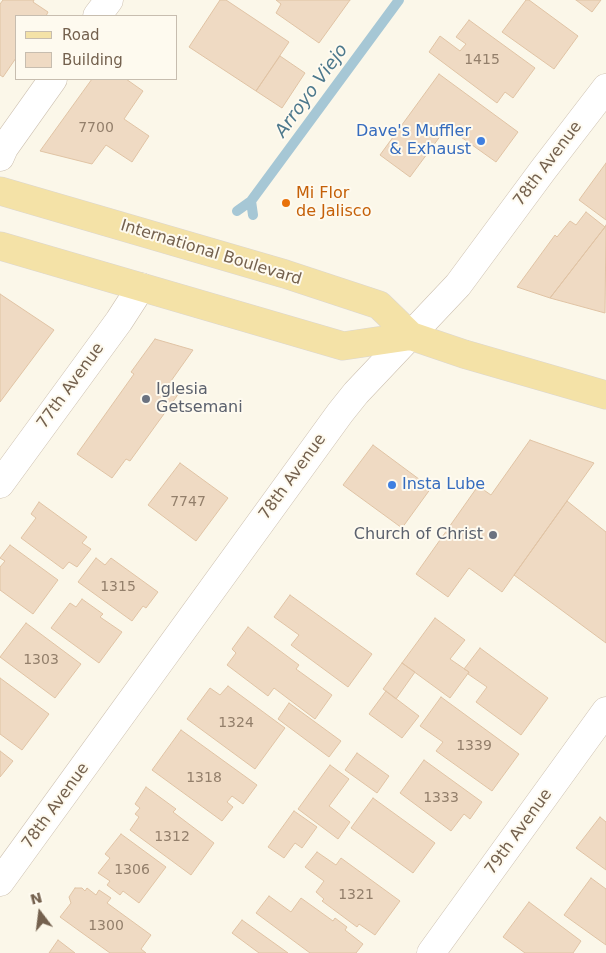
<!DOCTYPE html>
<html>
<head>
<meta charset="utf-8">
<style>
	body { margin:0 }
	#map { position:relative; width:606px; height:953px; overflow:hidden; background:#fbf7e9; font-family:"DejaVu Sans",sans-serif }
	canvas { display:block }
	.legend { position:absolute; left:15px; top:15px; width:162px; height:65px; box-sizing:border-box; background:#fefaef; border:1px solid #c7bdaf; margin:0; padding:6px 9px; list-style:none; font-size:15px; color:#74614e }
	.legend li { display:flex; align-items:center; gap:10px; height:25px }
	.legend b { width:25px; border:1px solid #c7bdaf }
	.north { position:absolute; left:15px; top:888px; width:50px; height:50px; -webkit-text-stroke:4px #fefaef; paint-order:stroke; rotate:345deg; font-size:14px; font-weight:700; line-height:20px; text-align:center; color:#74614e }
	.north::after { content:''; display:block; margin:auto; width:18px; height:22px; background:#74614e; clip-path:polygon(50% 0,100% 100%,50% 72%,0 100%) }
</style>
</head>
<body>
<div id="map">
<canvas width="606" height="953"></canvas>
<ul class="legend">
<li><b style="height:6px;background:#f4e2a7"></b>Road</li>
<li><b style="height:14px;background:#efdac3"></b>Building</li>
</ul>
<div class="north">N</div>
</div>
<script>
const ctx = document.querySelector('canvas').getContext('2d');
ctx.lineJoin = 'round';
const shape = rows => new Path2D(rows.map(r => 'M' + r).join(''));
function strokePath(path, color, width, dash) { ctx.strokeStyle = color; ctx.lineWidth = width; ctx.lineCap = dash ? 'butt' : 'round'; ctx.setLineDash(dash || []); ctx.stroke(path); }
function fillPath(path, color) { ctx.fillStyle = color; ctx.fill(path, 'evenodd'); }
function drawText(font, color, halo, rows, align = 'center') {
  ctx.font = font + ' "DejaVu Sans",sans-serif'; ctx.lineWidth = 4; ctx.setLineDash([]); ctx.textBaseline = 'middle'; ctx.strokeStyle = halo; ctx.fillStyle = color; for (const [text, x, y, turn = 0] of rows) {
    ctx.save(); ctx.translate(x, y); ctx.rotate((+turn || 0) * Math.PI / 180); ctx.textAlign = isNaN(turn) ? turn : align; if (halo) ctx.strokeText(text, 0, 0); ctx.fillText(text, 0, 0); ctx.restore();
  }
}
strokePath(shape([
	[251,201,253,215],
	[237,211,251,201,399,0]
]), '#a6c7d5', 10);
const building = shape([
	[3,0,34,0,33,2,48,12,46,16,16,16,16,58,3,77,0,75,0,4,3,0],
	[220,0,226,0,289,42,256,91,189,47,220,0],
	[350,0,319,43,276,13,281,4,276,0,350,0],
	[526,0,529,0,578,36,554,69,502,32,526,0],
	[576,0,601,0,592,12,576,0],
	[469,20,535,68,513,98,505,92,497,103,429,52,440,36,460,51,466,44,456,37,469,20],
	[280,56,305,73,282,108,256,91,280,56],
	[439,74,518,132,496,162,447,127,410,177,380,155,439,74],
	[92,79,126,79,143,91,124,119,149,136,132,162,106,145,92,164,40,151,92,79],
	[606,163,606,220,579,200,606,163],
	[586,212,605,227,550,298,517,287,555,235,557,237,570,221,576,225,586,212],
	[606,225,605,313,550,298,605,227,606,225],
	[0,294,54,330,0,402,0,294],
	[155,339,193,350,171,381,182,389,130,461,126,459,112,478,77,454,134,374,131,372,155,339],
	[530,440,594,463,502,592,469,568,448,597,416,574,478,486,491,495,530,440],
	[373,445,431,488,402,528,343,485,373,445],
	[180,463,228,498,196,541,148,505,180,463],
	[567,501,606,532,606,643,514,575,567,501],
	[39,502,87,537,82,543,91,549,77,567,69,562,63,569,21,538,36,518,31,514,39,502],
	[10,545,58,580,33,614,0,590,0,567,5,561,0,558,10,545],
	[96,558,105,565,111,558,158,592,146,608,143,606,132,621,78,582,96,558],
	[290,595,372,654,348,687,291,645,299,635,274,617,290,595],
	[82,599,103,614,100,617,122,632,99,663,51,628,70,603,76,607,82,599],
	[435,618,465,640,450,659,469,672,450,698,402,663,435,618],
	[26,623,81,664,55,698,0,657,26,623],
	[248,627,299,665,296,669,332,695,315,719,274,688,268,696,227,665,236,653,232,649,248,627],
	[480,648,548,698,521,735,476,702,487,687,468,674,469,672,464,669,480,648],
	[402,663,415,672,396,699,383,689,402,663],
	[0,678,49,714,22,750,0,734,0,678],
	[228,686,285,728,255,769,187,719,210,688,220,695,228,686],
	[386,691,419,716,402,738,369,714,386,691],
	[441,697,519,754,492,791,436,751,443,742,420,726,441,697],
	[289,703,341,741,329,757,278,719,289,703],
	[181,730,257,785,243,804,232,796,227,802,233,807,222,821,152,770,181,730],
	[0,751,13,761,0,777,0,751],
	[357,753,389,776,377,793,345,770,357,753],
	[424,760,482,802,470,819,464,814,451,831,400,793,424,760],
	[330,765,349,779,329,806,350,822,338,839,298,809,330,765],
	[146,787,176,809,173,812,214,843,191,875,130,830,139,817,135,814,140,808,135,804,146,787],
	[373,798,435,843,413,873,351,828,373,798],
	[294,811,317,827,302,848,295,843,284,858,268,847,294,811],
	[600,817,606,822,606,870,576,848,600,817],
	[121,834,166,867,139,903,123,891,120,895,107,885,110,881,98,873,110,858,105,854,121,834],
	[317,852,336,865,341,858,400,901,375,935,359,924,357,927,322,901,324,899,316,892,324,881,305,867,317,852],
	[591,878,606,889,606,945,564,915,591,878],
	[75,888,82,888,85,891,87,888,96,895,99,890,111,898,107,903,151,935,141,949,146,953,110,953,60,917,71,903,69,897,75,888],
	[269,896,291,912,301,898,333,921,335,918,347,927,345,930,363,944,356,953,310,953,256,913,269,896],
	[529,902,581,941,573,953,525,953,503,937,529,902],
	[242,920,288,953,259,953,232,933,242,920],
	[58,940,75,953,49,953,58,940]
]);
fillPath(building, '#efdac3');
strokePath(building, '#e0c3a4', 1);
const street = shape([
	[97,16,109,0],
	[0,157,4,148,53,79],
	[0,484,119,321,141,287],
	[0,882,340,413,356,393,458,285,543,170,606,88],
	[431,953,606,711]
]);
const primary = shape([
	[0,191,285,274,379,305,411,336,464,354,606,395],
	[0,246,343,346,411,336]
]);
strokePath(street, '#cdc0b0', 29);
strokePath(primary, '#dbd6d1', 29);
strokePath(street, '#fff', 28);
strokePath(primary, '#f4e2a7', 28);
for (const [x, y, r, color] of [
	[481,141,5,"#3f7fe0"],
	[286,203,5,"#e8710a"],
	[146,399,5,"#6b7280"],
	[392,485,5,"#3f7fe0"],
	[493,535,5,"#6b7280"]
]) { const dot = new Path2D(); dot.arc(x, y, r, 0, 2 * Math.PI); ctx.fillStyle = color; ctx.fill(dot); strokePath(dot, '#fefaef', 2); }
drawText('14px', '#937f6b', null, [
	["1415",482,60],
	["7700",96,128],
	["7747",188,502],
	["1315",118,587],
	["1303",41,660],
	["1324",236,723],
	["1339",474,746],
	["1318",204,778],
	["1333",441,798],
	["1312",172,837],
	["1306",132,870],
	["1321",356,895],
	["1300",106,926]
]);
drawText('16px', '#366cbe', '#fefaef', [
	["Dave's Muffler",471,132],
	["& Exhaust",471,150],
	["Insta Lube",402,485,"left"]
], 'right');
drawText('16px', '#74614e', '#fefaef', [
	["78th Avenue",548,164,-53],
	["International Boulevard",211,253,17],
	["77th Avenue",71,386,-54],
	["78th Avenue",293,477,-54],
	["78th Avenue",56,806,-54],
	["79th Avenue",519,832,-54]
]);
drawText('16px', '#c56008', '#fefaef', [
	["Mi Flor",296,194],
	["de Jalisco",296,212]
], 'left');
drawText('16px', '#5b616d', '#fefaef', [
	["Iglesia",156,390],
	["Getsemani",156,408],
	["Church of Christ",483,535,"right"]
], 'left');
drawText('italic 18px', '#4c788c', '#fefaef', [
	["Arroyo Viejo",312,91,-54]
]);
</script>
</body>
</html>
